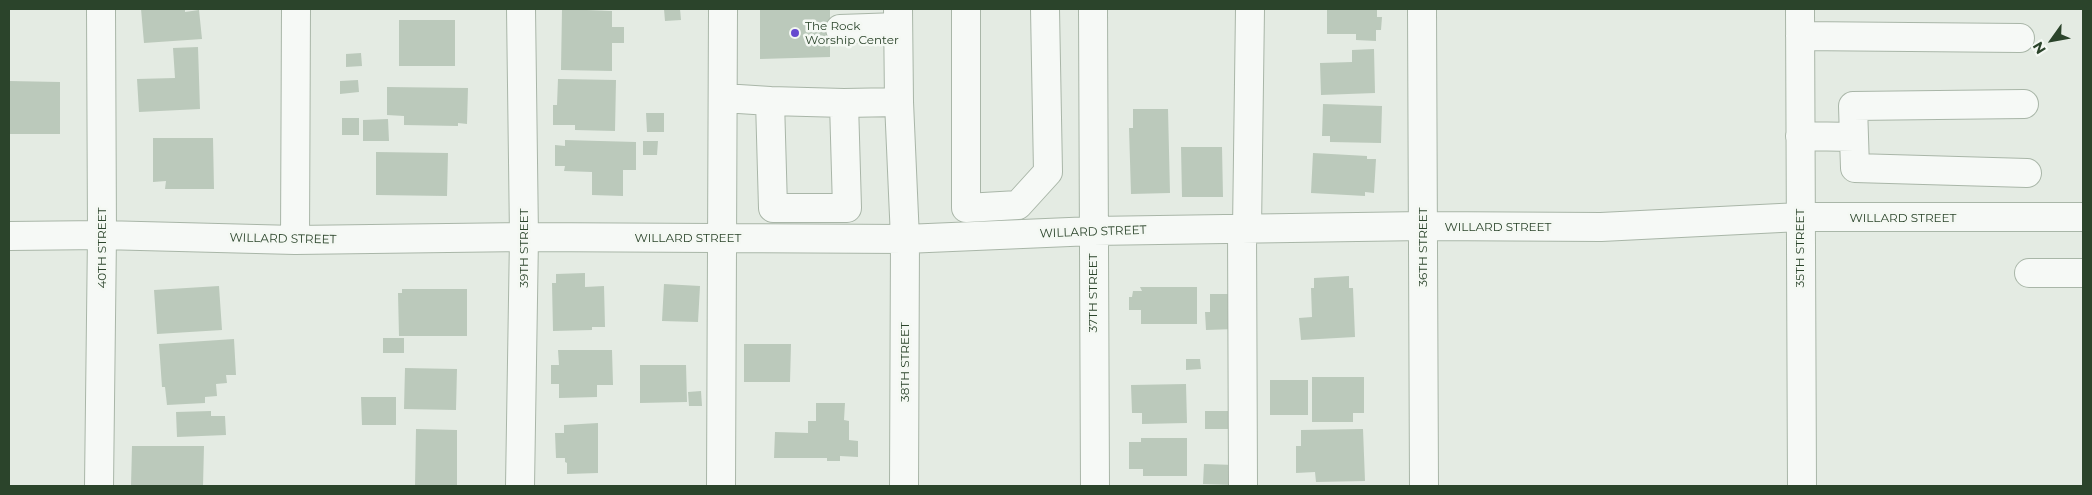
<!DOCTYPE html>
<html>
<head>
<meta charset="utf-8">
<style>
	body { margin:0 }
	#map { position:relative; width:2092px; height:495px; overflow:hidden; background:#e4ebe3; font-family:Montserrat,sans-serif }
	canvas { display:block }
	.frame { position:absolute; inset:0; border:10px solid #2b442b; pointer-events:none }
	.north { position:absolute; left:2027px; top:15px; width:50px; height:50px; -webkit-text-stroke:4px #f4f8f3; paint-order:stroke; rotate:238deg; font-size:14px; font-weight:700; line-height:20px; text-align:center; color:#2b442b }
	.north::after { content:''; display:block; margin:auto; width:18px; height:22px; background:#2b442b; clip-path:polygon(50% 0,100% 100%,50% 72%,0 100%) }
</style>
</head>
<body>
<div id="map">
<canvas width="2092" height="495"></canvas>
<div class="frame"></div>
<div class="north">N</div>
</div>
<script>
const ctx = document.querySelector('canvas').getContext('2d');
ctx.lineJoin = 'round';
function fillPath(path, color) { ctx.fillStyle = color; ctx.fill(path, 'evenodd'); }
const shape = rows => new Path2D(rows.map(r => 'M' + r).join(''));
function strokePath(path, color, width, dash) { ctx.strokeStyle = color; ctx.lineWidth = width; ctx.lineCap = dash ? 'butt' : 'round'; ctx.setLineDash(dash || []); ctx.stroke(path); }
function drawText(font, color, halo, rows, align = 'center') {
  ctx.font = font + ' Montserrat,sans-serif'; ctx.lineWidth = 5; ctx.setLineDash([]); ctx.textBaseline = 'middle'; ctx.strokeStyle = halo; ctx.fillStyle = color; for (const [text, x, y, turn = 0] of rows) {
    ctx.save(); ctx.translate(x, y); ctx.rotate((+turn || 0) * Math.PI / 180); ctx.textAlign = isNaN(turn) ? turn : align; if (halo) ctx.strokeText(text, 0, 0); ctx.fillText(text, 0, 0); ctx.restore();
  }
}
fillPath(shape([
	[141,9,185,9,185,12,199,10,202,39,144,43],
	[562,9,612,11,612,27,624,27,624,43,612,43,612,71,561,70],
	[664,9,680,9,681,20,665,21],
	[760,9,830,9,830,57,760,59],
	[1327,9,1377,9,1377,17,1382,17,1381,30,1376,30,1376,41,1356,40,1356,34,1327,34],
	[399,20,455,20,455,66,399,66],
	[198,47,200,109,139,112,137,79,175,78,173,48],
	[1374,49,1375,93,1321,95,1320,63,1352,62,1352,50],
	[361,53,362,66,346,67,346,54],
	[558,79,616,80,615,131,575,130,575,125,553,125,553,105,557,105],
	[358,80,359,92,340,94,340,81],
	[9,81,60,82,60,134,9,134],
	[387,87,468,88,467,124,458,123,458,126,404,125,404,116,387,115],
	[1323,104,1382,106,1381,143,1330,142,1330,136,1322,136],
	[1133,109,1168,109,1170,193,1131,194,1129,128,1133,128],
	[646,113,664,113,664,132,647,132],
	[342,118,359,118,359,135,342,135],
	[388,119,389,141,363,141,363,120],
	[153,138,213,138,214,189,165,189,166,181,153,182],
	[565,140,636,142,636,170,623,170,623,196,592,195,592,172,564,171,565,166,555,166,555,145,565,146],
	[643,141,658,141,657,155,643,155],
	[1181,147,1222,147,1223,197,1182,197],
	[376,152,448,153,447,196,376,195],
	[1313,153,1367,156,1367,159,1376,159,1374,193,1365,192,1365,196,1311,193],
	[585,273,585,287,604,286,605,327,592,327,592,330,553,331,552,283,556,283,556,274],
	[1349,276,1349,288,1353,288,1355,337,1301,340,1299,318,1312,317,1311,288,1314,288,1314,278],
	[664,284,700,286,698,322,662,321],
	[219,286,222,330,157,334,154,290],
	[1140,287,1197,287,1197,324,1141,324,1141,310,1129,310,1129,297,1132,297,1133,291,1142,291],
	[402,289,467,289,467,336,399,336,398,293,402,293],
	[1210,294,1235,294,1236,329,1206,330,1205,312,1210,312],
	[383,338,404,338,404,353,383,353],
	[234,339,236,375,226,375,227,383,216,384,217,396,205,397,205,403,167,405,165,387,162,387,159,344],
	[744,344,791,344,790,382,744,382],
	[558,350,612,350,613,385,597,385,597,397,559,398,559,384,551,384,551,365,559,365],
	[1186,359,1200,359,1201,369,1186,370],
	[640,365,686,365,687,402,640,403],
	[405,368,457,369,456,410,404,409],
	[1312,377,1364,377,1364,413,1353,413,1353,422,1312,422],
	[1270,380,1308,380,1308,415,1270,415],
	[1186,384,1187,423,1142,424,1142,413,1132,413,1131,385],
	[701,391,702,406,689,406,688,392],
	[361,397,396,397,396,425,362,425],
	[816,403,845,403,844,420,849,421,849,440,858,441,858,457,840,456,840,461,827,461,827,458,774,458,775,432,808,433,808,421,816,421],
	[211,411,211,416,225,416,226,435,177,437,176,412],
	[1205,411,1236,411,1236,429,1205,429],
	[598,423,598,473,567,474,567,463,565,462,565,458,556,458,555,433,564,433,564,425],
	[416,429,457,430,457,486,415,486],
	[1363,429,1365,481,1316,482,1315,472,1296,473,1296,446,1301,446,1301,430],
	[1141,438,1187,438,1187,476,1143,476,1143,469,1129,469,1129,442,1141,442],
	[132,446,204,446,203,486,131,486],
	[1204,464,1235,465,1235,485,1203,484]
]), '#bbc9bb');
const minor = shape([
	[966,9,966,208,1018,205,1048,172,1045,9],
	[1093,9,1095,486],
	[1422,9,1424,486],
	[1800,9,1802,486],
	[840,29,898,27],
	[1800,36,2020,38],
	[723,98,770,101,773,208,847,208,844,103,770,101],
	[899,102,905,239,904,486],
	[844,103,899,102,898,9],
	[2024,104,1853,106,1855,168,2027,173],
	[1800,136,1854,137],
	[1242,229,1243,486],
	[1247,229,1250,9],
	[9,236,102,235,295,240,524,237,905,239,1093,231,1423,226,1601,227,1800,217,2083,217],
	[295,240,296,9],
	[2029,273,2083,273],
	[99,486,102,235,101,9],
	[520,486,524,237,521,9],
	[721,486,723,9]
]);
strokePath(minor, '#a9b6a8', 30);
strokePath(minor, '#f6f9f6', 28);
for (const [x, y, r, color] of [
	[795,33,5,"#664acf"]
]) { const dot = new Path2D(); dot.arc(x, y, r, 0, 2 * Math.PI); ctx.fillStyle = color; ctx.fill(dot); strokePath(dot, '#f4f8f3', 2); }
drawText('12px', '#2b442b', '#f4f8f3', [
	["The Rock",805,26],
	["Worship Center",805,40]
], 'left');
drawText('12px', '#2b442b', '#f4f8f3', [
	["WILLARD STREET",1903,218],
	["WILLARD STREET",1498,227],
	["WILLARD STREET",1093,232,-2],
	["WILLARD STREET",688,238],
	["WILLARD STREET",283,239,1],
	["36TH STREET",1423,247,-90],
	["40TH STREET",102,248,-90],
	["39TH STREET",524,248,-90],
	["35TH STREET",1800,248,-90],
	["37TH STREET",1093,293,-90],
	["38TH STREET",905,362,-90]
]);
</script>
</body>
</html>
